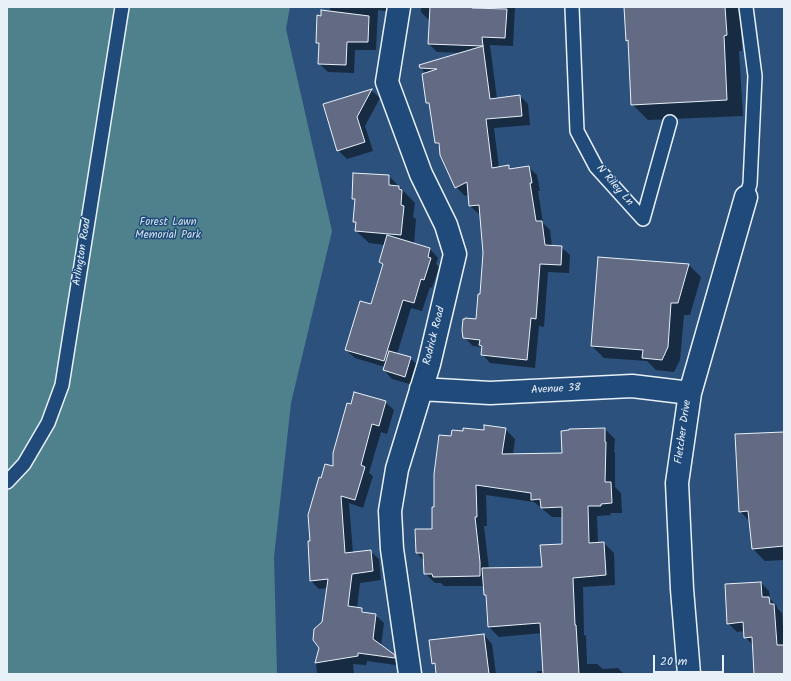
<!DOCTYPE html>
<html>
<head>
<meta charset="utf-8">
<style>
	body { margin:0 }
	#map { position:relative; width:791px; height:681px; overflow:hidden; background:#2c517c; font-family:Kalam,sans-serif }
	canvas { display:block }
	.frame { position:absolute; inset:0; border:8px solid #e8f1f8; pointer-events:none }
	.scale { position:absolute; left:653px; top:655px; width:71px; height:18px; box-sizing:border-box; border:2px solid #e8f1f8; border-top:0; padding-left:5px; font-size:12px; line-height:14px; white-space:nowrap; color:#e8f1f8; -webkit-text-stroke:3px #1f4a7a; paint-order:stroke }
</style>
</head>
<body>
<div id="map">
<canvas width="791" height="681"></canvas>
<div class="frame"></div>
<div class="scale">20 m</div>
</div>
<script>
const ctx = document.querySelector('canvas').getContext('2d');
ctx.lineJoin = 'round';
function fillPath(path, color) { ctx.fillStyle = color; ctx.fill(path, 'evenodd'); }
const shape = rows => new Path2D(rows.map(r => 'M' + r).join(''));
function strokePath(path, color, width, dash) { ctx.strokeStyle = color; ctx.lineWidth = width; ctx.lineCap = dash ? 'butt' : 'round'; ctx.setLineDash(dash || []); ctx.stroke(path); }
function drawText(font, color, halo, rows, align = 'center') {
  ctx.font = font + ' Kalam,sans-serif'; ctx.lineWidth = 3; ctx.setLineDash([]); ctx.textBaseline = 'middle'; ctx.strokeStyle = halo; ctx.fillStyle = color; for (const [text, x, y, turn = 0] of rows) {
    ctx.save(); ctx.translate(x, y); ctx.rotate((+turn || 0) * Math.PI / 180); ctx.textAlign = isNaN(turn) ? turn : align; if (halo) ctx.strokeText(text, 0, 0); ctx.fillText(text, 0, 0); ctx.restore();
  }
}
fillPath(shape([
	[7,7,290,7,286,29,332,231,291,403,274,557,277,674,7,674]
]), '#4f818d');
fillPath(shape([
	[330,7,394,7,393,12,378,10,376,50,355,50,354,73,328,72,319,63,320,45,317,42,322,17,322,10,330,11],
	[421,7,515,7,513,46,490,45,497,99,520,96,528,104,530,125,494,128,499,168,509,166,512,169,528,167,537,175,540,191,538,191,543,223,550,230,552,247,561,247,570,255,569,273,548,272,544,327,539,326,535,368,490,363,482,354,483,347,473,346,464,337,477,320,481,295,484,253,480,214,479,214,470,206,469,194,465,196,456,187,441,148,436,143,430,106,427,102,426,74,421,68,462,53,437,52,429,44,430,21,421,12],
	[625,7,740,7,742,51,739,51,743,116,648,120,632,104,629,42,627,40],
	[371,90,380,98,365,126,373,151,347,159,338,150,324,105],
	[389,176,415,203,413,217,416,219,414,244,430,249,438,258,436,264,439,267,432,288,430,287,422,311,411,308,397,354,410,358,419,366,413,385,392,379,384,370,385,367,355,358,346,350,371,305,383,265,380,262,385,245,369,243,356,231,357,224,354,221,355,201,353,198],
	[599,258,689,265,701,277,690,315,684,315,680,360,674,372,656,370,647,361,604,358,592,346],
	[385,402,394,410,387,434,381,432,369,473,373,476,363,508,349,503,353,553,370,551,379,559,381,580,360,583,357,608,362,609,367,614,375,615,384,623,381,646,394,656,403,665,403,666,367,661,366,665,353,664,354,674,317,674,316,663,320,648,327,588,319,589,311,581,309,542,311,542,322,479,334,467],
	[505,429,515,439,513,455,563,454,605,429,615,439,614,452,615,453,615,487,621,493,622,513,610,513,611,515,597,516,598,543,604,543,614,553,615,585,583,587,584,635,586,636,587,664,597,664,603,669,618,668,624,674,537,674,537,671,543,671,542,633,499,637,489,627,487,596,485,586,444,586,441,583,435,583,425,573,424,561,417,553,433,530,435,508,452,437],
	[486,495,534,502,552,517,563,517,563,545,543,568,489,569,484,526,487,526],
	[784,433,784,560,765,561,753,549,750,522,740,511],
	[761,583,769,591,770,599,777,606,777,608,782,613,784,640,784,674,755,674,753,645,745,637,745,631,737,632,728,623],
	[484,635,492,644,496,674,437,674,437,667,433,663]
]), '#0007');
const building = shape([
	[430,7,472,7,472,8,507,9,505,38,482,37,483,46,428,44,430,7],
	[624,7,725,7,727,35,724,36,727,100,631,105,628,40,626,41,624,7],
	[321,10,369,16,368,42,347,42,346,65,318,64,319,43,316,43,317,15,321,16,321,10],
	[483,46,490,99,520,95,522,116,486,119,492,168,509,165,509,169,529,166,532,183,530,183,536,221,542,221,545,245,562,246,561,265,540,264,536,319,531,318,527,360,481,355,482,346,479,345,480,340,463,338,462,330,463,319,465,319,465,318,476,319,478,294,480,294,483,253,479,205,469,206,467,182,455,188,440,155,439,143,435,143,429,103,426,103,422,74,437,69,420,68,419,65,483,46],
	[372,89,357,117,365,142,337,151,323,104,372,89],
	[353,173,389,175,389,185,399,186,399,189,402,190,401,205,404,206,401,235,355,231,356,222,353,222,355,199,352,199,353,173],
	[387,235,430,248,428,257,431,258,424,280,421,279,414,303,403,300,384,361,345,350,360,301,371,304,383,264,379,262,387,235],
	[598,257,689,264,678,303,671,303,668,347,662,360,642,358,643,350,591,346,598,257],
	[389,351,411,357,405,377,383,370,389,351],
	[354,392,386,401,379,426,372,424,361,465,365,467,355,500,341,496,345,553,371,550,373,571,352,574,348,606,362,608,362,612,376,614,373,639,395,655,395,658,358,653,358,656,315,663,319,648,313,640,314,629,322,622,328,579,310,581,308,541,310,541,308,515,319,477,321,478,325,464,333,466,333,453,347,403,351,404,354,392],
	[484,425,506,428,502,454,562,453,561,431,569,430,569,429,605,428,605,442,606,442,605,482,611,482,612,503,601,504,601,506,588,506,589,543,604,542,606,575,573,578,575,625,576,625,579,674,543,674,540,623,488,627,486,595,484,595,482,568,542,567,540,545,562,544,562,507,541,508,540,499,531,500,531,493,476,485,477,517,475,517,480,562,480,576,433,577,432,574,424,574,423,553,416,553,415,529,432,529,432,507,434,507,434,474,439,435,451,436,452,430,463,431,463,428,484,430,484,425],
	[784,432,784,546,752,549,748,511,739,512,735,434,784,432],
	[761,582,762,597,769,597,770,604,774,604,777,645,784,645,784,674,754,674,752,637,744,638,743,622,727,624,725,584,761,582],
	[484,634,489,674,436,674,435,663,432,664,429,640,484,634]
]);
fillPath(building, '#626b83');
strokePath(building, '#e8f1f8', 1);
const service = shape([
	[572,7,577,131,596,167,643,219,670,122],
	[746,197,750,184,755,76,746,7],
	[7,482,24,464,48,423,62,385,122,7]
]);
const minor = shape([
	[399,7,387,82,421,174,446,225,455,254,429,364,397,469,390,511,392,549,410,674],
	[421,389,490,393,632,386,690,393],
	[689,674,682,589,677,483,690,393,746,197]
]);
strokePath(service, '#e8f1f8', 16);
strokePath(minor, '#e8f1f8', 25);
strokePath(service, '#1f4a7a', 13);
strokePath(minor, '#1f4a7a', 22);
drawText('11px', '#e8f1f8', '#1f4a7a', [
	["N Riley Ln",614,186,49],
	["Arlington Road",83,252,-81],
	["Rodrick Road",435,336,-76],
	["Avenue 38",556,390,-3],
	["Fletcher Drive",684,432,-82]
]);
drawText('11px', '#d1e0e8', '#1f4a7a', [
	["Forest Lawn",168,223],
	["Memorial Park",168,236]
]);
</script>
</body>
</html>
